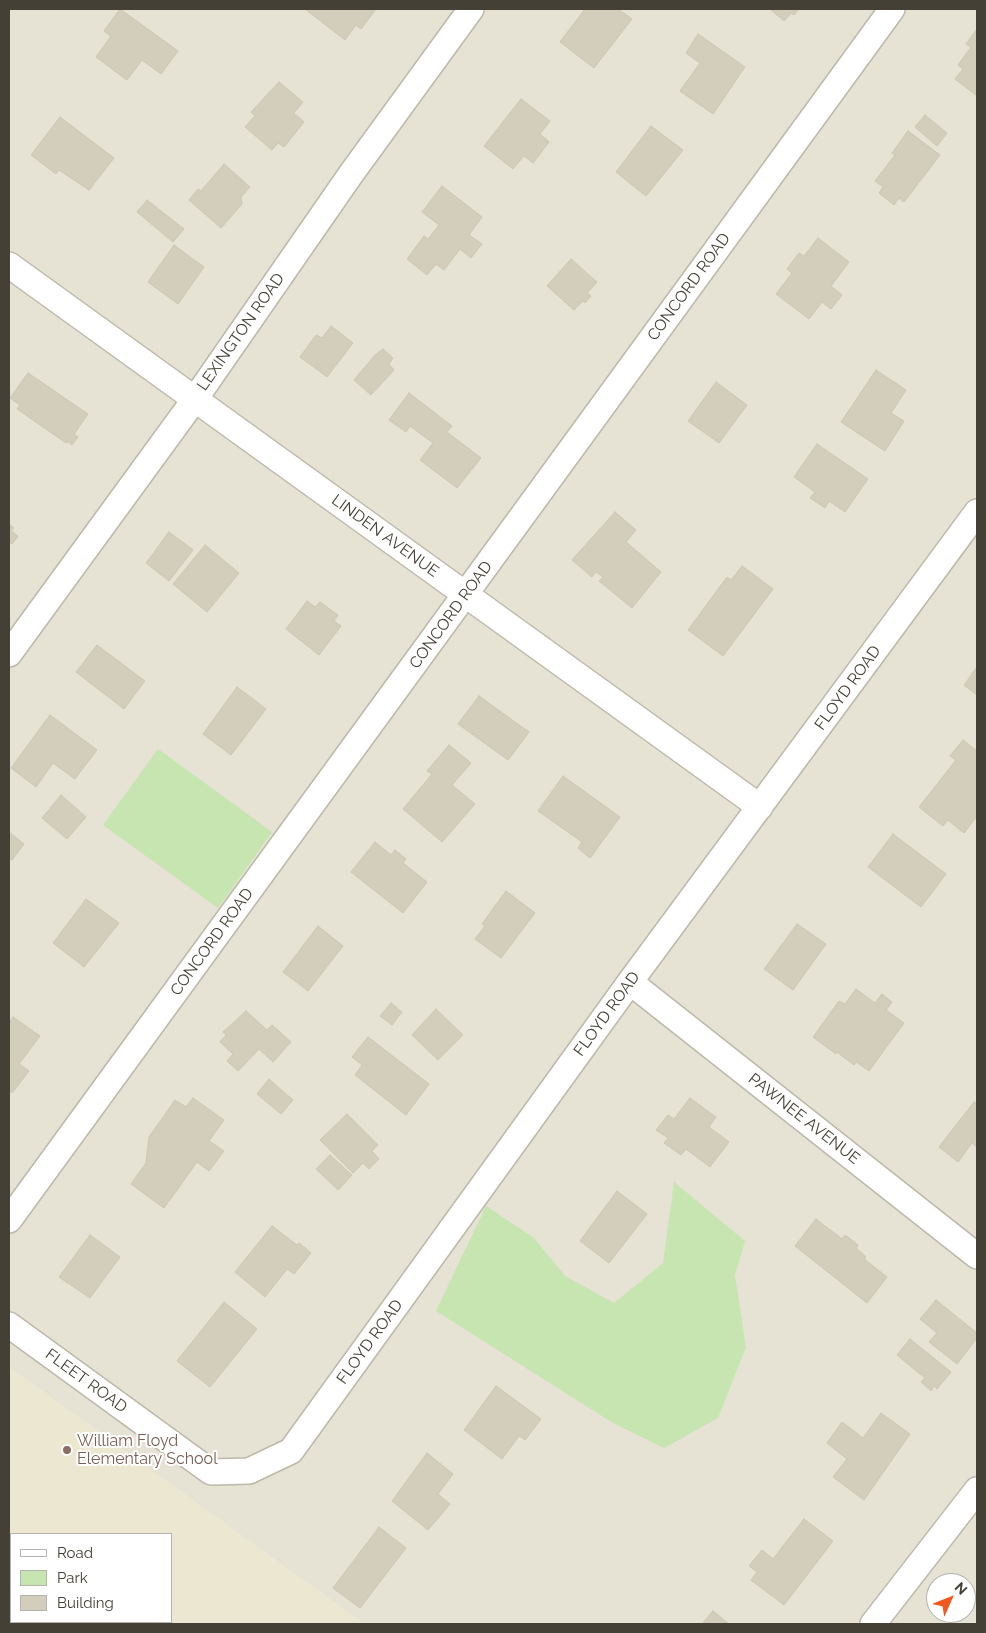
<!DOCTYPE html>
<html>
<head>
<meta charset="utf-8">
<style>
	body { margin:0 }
	#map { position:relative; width:986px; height:1633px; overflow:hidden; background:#f2f0e6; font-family:Raleway,sans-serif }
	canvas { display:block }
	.frame { position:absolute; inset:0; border:10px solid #444035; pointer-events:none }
	.legend { position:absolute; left:10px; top:1533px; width:162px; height:90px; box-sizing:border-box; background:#fff; border:1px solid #b4b3ae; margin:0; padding:6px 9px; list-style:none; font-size:15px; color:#444035 }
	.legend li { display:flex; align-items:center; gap:10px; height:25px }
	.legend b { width:25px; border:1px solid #b4b3ae }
	.north { position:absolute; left:926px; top:1573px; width:50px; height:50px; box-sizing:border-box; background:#fff; border:1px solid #b4b3ae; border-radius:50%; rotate:46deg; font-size:14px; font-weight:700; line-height:20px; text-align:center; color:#444035 }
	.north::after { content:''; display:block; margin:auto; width:18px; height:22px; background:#f1581e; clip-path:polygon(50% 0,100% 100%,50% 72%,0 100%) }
</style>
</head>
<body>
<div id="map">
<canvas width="986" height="1633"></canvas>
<div class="frame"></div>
<ul class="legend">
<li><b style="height:6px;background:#fff"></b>Road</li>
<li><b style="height:14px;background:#c6e5b0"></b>Park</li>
<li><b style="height:14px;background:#d3cdbc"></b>Building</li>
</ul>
<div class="north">N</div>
</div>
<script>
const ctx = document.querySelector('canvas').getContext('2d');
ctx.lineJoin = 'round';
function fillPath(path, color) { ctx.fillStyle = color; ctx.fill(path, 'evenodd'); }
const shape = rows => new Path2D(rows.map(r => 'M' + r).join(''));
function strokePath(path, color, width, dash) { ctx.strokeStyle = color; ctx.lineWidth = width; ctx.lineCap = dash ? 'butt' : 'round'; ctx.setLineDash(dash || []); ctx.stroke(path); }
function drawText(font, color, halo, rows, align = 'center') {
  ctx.font = font + ' Raleway,sans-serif'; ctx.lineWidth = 4; ctx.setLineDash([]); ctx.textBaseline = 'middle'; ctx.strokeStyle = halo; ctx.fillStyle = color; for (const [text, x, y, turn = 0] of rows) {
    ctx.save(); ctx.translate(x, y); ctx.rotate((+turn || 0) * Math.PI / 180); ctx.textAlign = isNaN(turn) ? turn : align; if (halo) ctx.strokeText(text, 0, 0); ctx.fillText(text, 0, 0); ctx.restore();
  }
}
fillPath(shape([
	[9,9,977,9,977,1624,364,1624,9,1367],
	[936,1583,966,1583,966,1613,936,1613]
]), '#e6e2d4');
fillPath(shape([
	[9,1367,364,1624,9,1624],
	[11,1534,171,1534,171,1622,11,1622]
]), '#ebe7d0');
fillPath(shape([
	[158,749,272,832,218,908,103,825],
	[674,1182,745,1241,735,1275,746,1347,718,1418,664,1448,613,1423,436,1311,486,1206,534,1238,565,1276,614,1303,663,1263]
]), '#c6e5b0');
const building = shape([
	[120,9,178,51,161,74,142,60,127,80,96,57,111,36,104,31,120,9],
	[305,9,376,9,361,29,356,25,345,40,305,9],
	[585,9,618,9,632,19,594,68,560,42,585,9],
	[770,9,799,9,794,15,791,13,784,21,770,9],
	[977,29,977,96,955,79,963,69,958,65,971,47,966,44,977,29],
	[698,34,745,67,713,114,680,91,700,63,686,53,698,34],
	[279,82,303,102,294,113,304,122,284,147,278,143,272,150,245,127,255,116,251,112,279,82],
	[521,99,550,121,540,134,549,142,533,163,524,156,513,169,484,146,521,99],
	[925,115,947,133,937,146,915,127,925,115],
	[60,117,114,158,89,190,59,170,56,174,31,155,60,117],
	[651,126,683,150,646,196,616,172,651,126],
	[908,131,940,155,904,202,899,198,894,205,879,193,883,187,875,181,895,155,892,153,908,131],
	[224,164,250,187,241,197,242,204,221,228,189,200,198,189,201,191,224,164],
	[442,186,482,217,469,235,482,244,471,258,460,249,444,270,436,264,427,275,407,259,424,236,428,239,439,225,422,212,442,186],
	[147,200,184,229,173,242,137,212,147,200],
	[818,238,849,262,831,286,842,295,831,309,822,302,809,319,776,294,792,273,787,269,799,253,804,256,818,238],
	[174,245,204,267,178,304,148,282,174,245],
	[571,259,597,282,587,293,591,296,585,303,583,301,574,310,547,286,571,259],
	[331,326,353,343,327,377,300,357,316,335,322,338,331,326],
	[383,349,393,358,389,364,394,370,371,395,354,380,375,355,383,349],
	[876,370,906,390,891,413,904,421,885,451,841,422,876,370],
	[28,373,88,414,74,434,78,437,72,445,67,441,66,443,17,409,20,405,10,398,28,373],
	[716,382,747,405,719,443,688,421,716,382],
	[409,393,452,426,447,432,481,458,457,488,420,460,433,443,410,426,406,432,389,420,409,393],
	[817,444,868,479,845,512,829,501,825,508,810,498,815,492,794,477,817,444],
	[615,512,636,530,626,542,661,572,632,608,599,581,603,577,596,572,592,577,572,560,615,512],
	[9,524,14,528,11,531,18,536,12,544,9,542,9,524],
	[169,532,193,550,169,581,146,563,169,532],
	[205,545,239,573,207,612,173,584,205,545],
	[742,566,773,589,723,656,688,630,727,577,731,580,742,566],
	[307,601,315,607,320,602,338,615,334,621,341,626,319,655,286,629,307,601],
	[97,645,145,681,124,709,76,672,97,645],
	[977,667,977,695,964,685,977,667],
	[237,687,266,709,231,755,203,734,237,687],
	[479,696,529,732,508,760,458,724,479,696],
	[50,715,97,750,75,779,53,763,36,787,11,768,50,715],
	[963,740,977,751,977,816,964,833,948,820,943,826,919,807,956,760,950,756,963,740],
	[449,745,471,763,452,785,475,804,442,842,403,809,432,774,427,771,449,745],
	[563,776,620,817,590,858,578,848,582,842,538,811,563,776],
	[61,795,86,817,67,839,42,818,61,795],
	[9,832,24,844,12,860,9,858,9,832],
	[893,834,946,874,921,907,868,867,893,834],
	[375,842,391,855,395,850,406,859,403,863,427,882,403,913,351,872,375,842],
	[506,891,535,913,501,958,475,939,485,926,482,924,506,891],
	[86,899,119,923,84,967,53,943,86,899],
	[797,924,826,944,793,990,764,969,797,924],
	[318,926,343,946,308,991,283,972,318,926],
	[856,989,875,1003,882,994,892,1002,886,1010,904,1023,869,1071,856,1062,854,1065,837,1052,836,1054,813,1037,839,1001,845,1004,856,989],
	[391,1003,402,1012,392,1025,380,1016,391,1003],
	[436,1009,463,1035,438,1060,412,1035,436,1009],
	[246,1011,267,1030,272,1025,291,1042,273,1062,259,1049,238,1071,227,1061,233,1054,220,1042,226,1035,223,1032,246,1011],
	[13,1017,40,1036,19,1064,29,1071,12,1093,9,1090,9,1024,13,1017],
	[368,1037,429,1084,406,1115,355,1075,362,1065,352,1057,368,1037],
	[269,1079,293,1100,281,1114,257,1094,269,1079],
	[193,1098,224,1120,209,1141,224,1151,209,1171,197,1162,164,1208,131,1184,146,1163,149,1137,175,1100,186,1107,193,1098],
	[690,1098,716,1117,709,1127,729,1142,710,1167,686,1149,681,1155,664,1143,668,1138,656,1130,668,1115,674,1119,690,1098],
	[974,1102,977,1104,977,1147,972,1143,958,1162,939,1147,974,1102],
	[347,1114,378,1145,372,1151,379,1159,369,1169,363,1163,353,1173,320,1140,347,1114],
	[330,1155,352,1175,338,1190,316,1169,330,1155],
	[617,1191,647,1214,609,1263,580,1241,617,1191],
	[816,1219,842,1239,845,1235,858,1245,856,1248,866,1257,864,1259,887,1277,867,1303,795,1246,816,1219],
	[272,1226,297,1245,299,1243,311,1253,294,1274,287,1269,265,1297,235,1272,272,1226],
	[90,1235,120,1257,90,1298,59,1277,90,1235],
	[936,1300,977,1333,977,1338,957,1364,929,1342,937,1333,920,1319,936,1300],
	[224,1302,257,1329,210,1387,177,1361,224,1302],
	[910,1339,951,1372,937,1389,934,1386,931,1391,921,1382,925,1378,897,1355,910,1339],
	[496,1386,541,1419,525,1440,519,1436,502,1459,464,1430,496,1386],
	[881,1413,910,1434,864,1500,833,1477,847,1459,827,1443,842,1422,863,1438,881,1413],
	[427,1453,453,1474,438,1494,450,1504,428,1530,392,1501,427,1453],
	[804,1519,833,1541,784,1605,751,1580,757,1572,749,1566,762,1550,773,1559,804,1519],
	[379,1527,406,1548,360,1608,333,1588,379,1527],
	[713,1611,729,1624,702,1624,713,1611]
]);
fillPath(building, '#d3cdbc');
strokePath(building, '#cec6af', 1);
const street = shape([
	[9,265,760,807],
	[9,654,195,399,351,174,471,9],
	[630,982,977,1256],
	[9,1220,892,9],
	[9,1325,211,1472,249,1471,291,1451,630,982,977,512],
	[873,1624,977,1490]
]);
strokePath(street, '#bdb9a9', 28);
strokePath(street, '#fff', 25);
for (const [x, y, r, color] of [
	[67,1450,5,"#8d6e63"]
]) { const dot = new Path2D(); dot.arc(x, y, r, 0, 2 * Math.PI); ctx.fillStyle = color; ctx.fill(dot); strokePath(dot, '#fff', 2); }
drawText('16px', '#444035', '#fff', [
	["CONCORD ROAD",689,287,-54],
	["LEXINGTON ROAD",241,332,-55],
	["LINDEN AVENUE",385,536,36],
	["CONCORD ROAD",451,615,-54],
	["FLOYD ROAD",848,688,-54],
	["CONCORD ROAD",212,942,-54],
	["FLOYD ROAD",607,1014,-54],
	["PAWNEE AVENUE",804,1119,38],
	["FLOYD ROAD",370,1342,-54],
	["FLEET ROAD",86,1381,36]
]);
drawText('16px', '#785e54', '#fff', [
	["William Floyd",77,1441],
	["Elementary School",77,1459]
], 'left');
</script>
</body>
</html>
